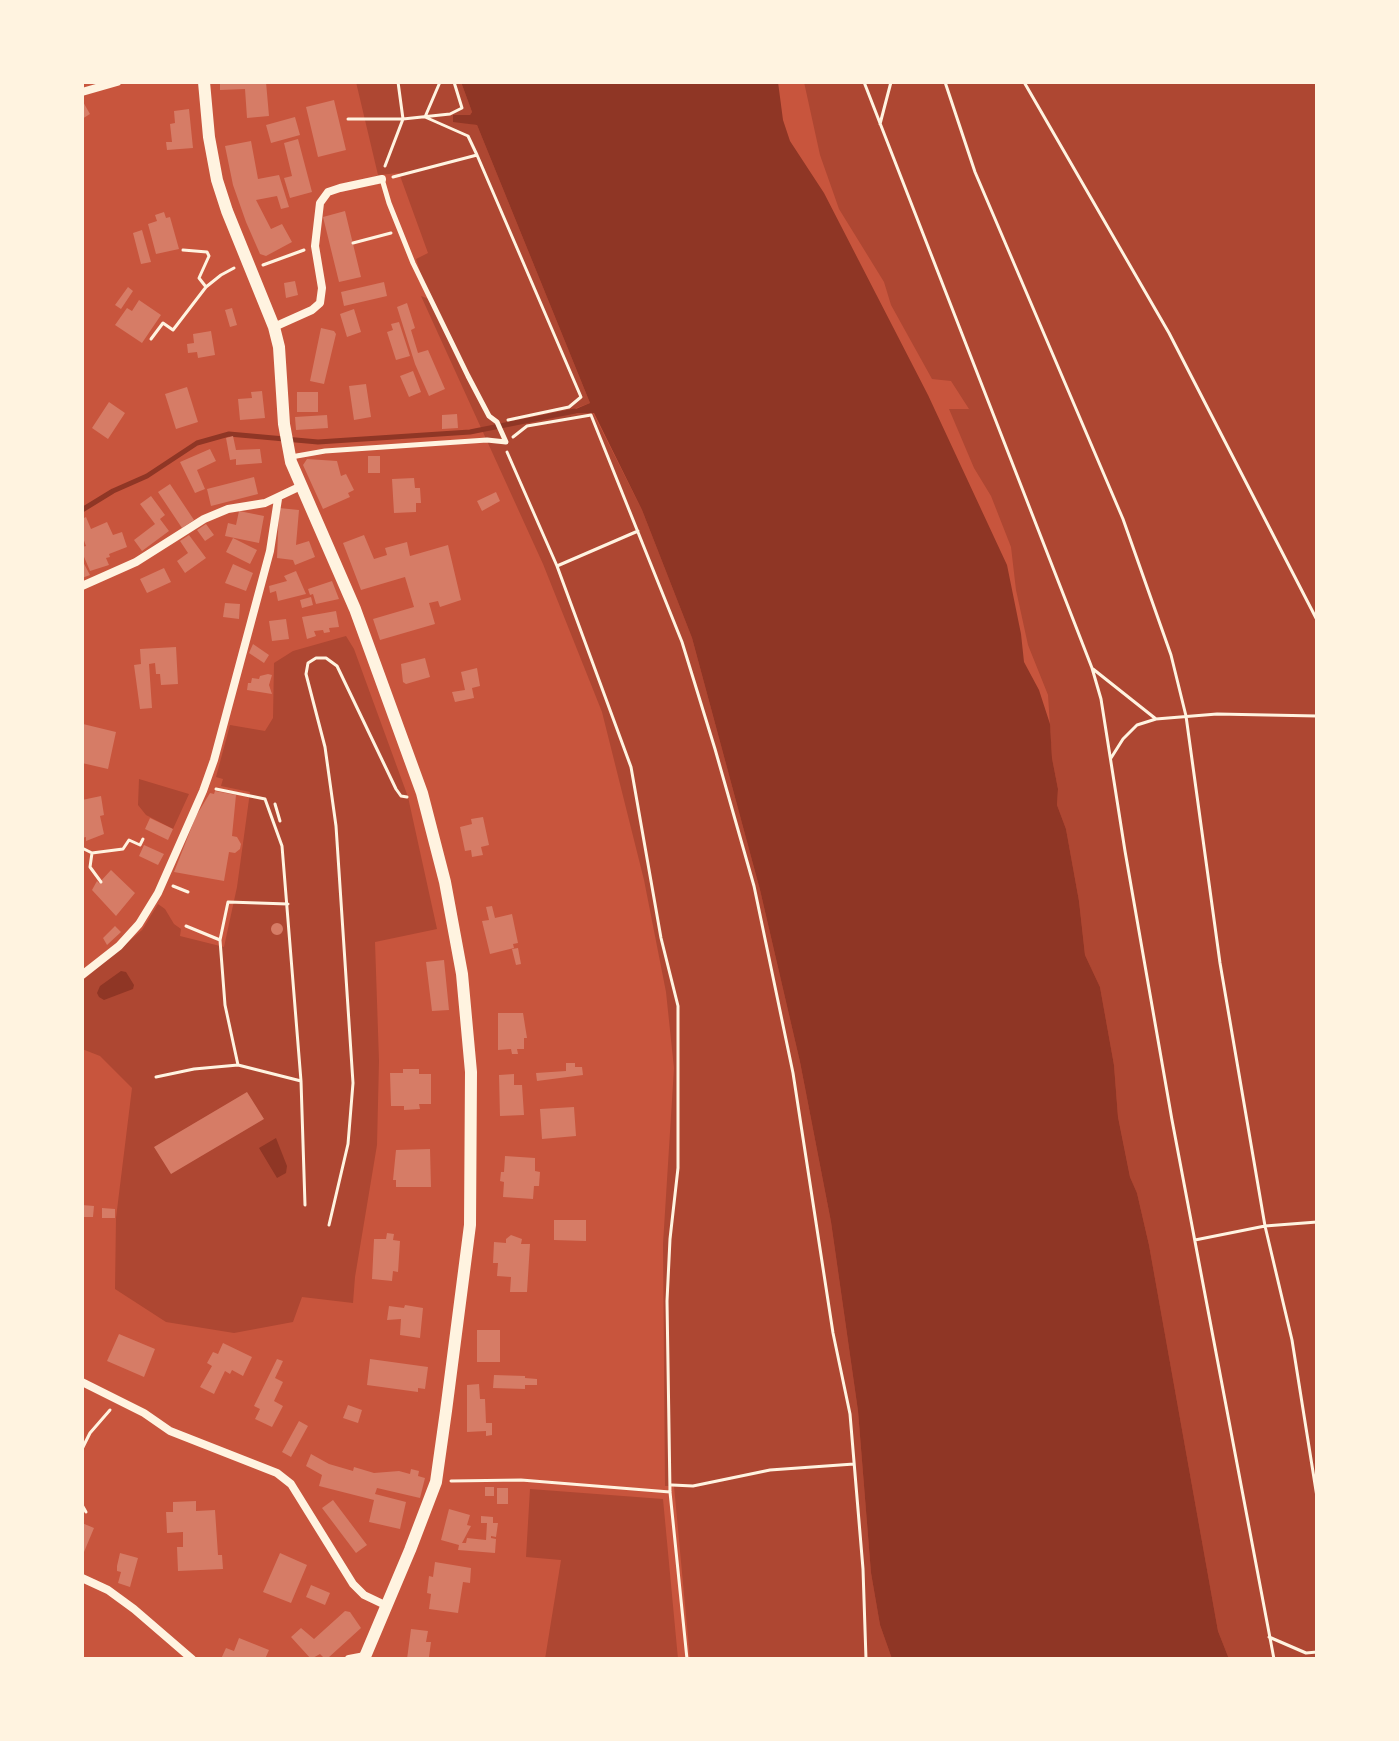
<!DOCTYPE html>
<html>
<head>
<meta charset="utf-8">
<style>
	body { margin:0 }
	#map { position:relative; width:1399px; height:1741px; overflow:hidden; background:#c8553d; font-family:"DejaVu Sans",sans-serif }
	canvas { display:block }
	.frame { position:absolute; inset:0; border:84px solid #fff3e0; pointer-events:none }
</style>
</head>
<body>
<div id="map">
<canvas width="1399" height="1741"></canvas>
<div class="frame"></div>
</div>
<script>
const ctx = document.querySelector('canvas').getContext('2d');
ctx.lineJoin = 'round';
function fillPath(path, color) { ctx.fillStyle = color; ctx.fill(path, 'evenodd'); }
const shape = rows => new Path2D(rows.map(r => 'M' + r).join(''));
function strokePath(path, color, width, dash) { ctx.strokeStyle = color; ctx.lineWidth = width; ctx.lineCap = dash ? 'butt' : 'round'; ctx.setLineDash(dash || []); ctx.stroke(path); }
fillPath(shape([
	[356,82,461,82,472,112,470,115,453,115,453,121,477,125,590,403,571,410,571,413,593,413,642,510,692,638,760,890,800,1062,831,1222,858,1411,871,1573,880,1625,892,1659,690,1659,674,1486,665,1486,663,1244,674,1068,666,992,644,880,602,712,543,564,421,296,429,299,416,259,428,253,399,173,378,175],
	[804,82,1317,82,1317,1659,1229,1659,1218,1631,1149,1245,1137,1193,1130,1177,1118,1117,1114,1065,1100,987,1085,955,1079,901,1066,829,1057,805,1058,789,1052,758,1048,695,1028,645,1016,590,1011,547,991,496,974,468,949,409,969,409,951,381,932,379,891,305,884,282,839,209,820,155],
	[346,636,354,649,408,797,437,929,375,942,379,1061,377,1145,355,1277,353,1303,302,1297,293,1322,234,1333,166,1322,115,1289,116,1218,132,1088,100,1056,82,1049,82,981,142,930,158,904,165,909,174,924,181,929,180,936,224,947,237,887,250,792,221,786,223,779,216,777,230,725,265,731,273,718,274,663,293,651],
	[139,779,189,794,173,829,146,815,138,805],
	[530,1489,663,1499,678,1659,545,1659,561,1560,526,1557]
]), '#ae4732');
fillPath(shape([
	[461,82,778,82,783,120,790,141,824,193,928,395,1007,565,1021,634,1024,662,1039,690,1050,724,1052,758,1058,789,1057,805,1066,829,1079,901,1085,955,1100,987,1114,1065,1118,1117,1130,1177,1137,1193,1149,1245,1218,1631,1229,1659,892,1659,880,1625,871,1573,858,1411,831,1222,800,1062,760,890,692,638,642,510,594,413,571,413,571,411,590,403,477,125,453,122,453,115,470,115,472,112],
	[121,971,126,972,134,985,133,989,104,1000,99,997,97,993,100,986],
	[276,1138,287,1166,286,1173,277,1178,259,1148]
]), '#8f3625');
strokePath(shape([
	[82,510,113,491,147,476,197,443,229,434,318,442,470,432,575,411]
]), '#8f3625', 5);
fillPath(shape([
	[220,82,266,82,269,116,247,118,245,89,220,90],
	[82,100,90,114,82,119],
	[334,100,346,150,318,157,306,107],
	[189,109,193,148,167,150,166,142,172,142,170,124,175,123,174,111],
	[295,117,300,135,271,143,266,125],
	[298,139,312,192,290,198,284,178,292,176,284,143],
	[251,141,258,179,279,175,289,207,281,209,277,196,256,200,271,229,282,224,292,242,266,256,260,254,246,222,233,185,225,146],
	[345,211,361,277,339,282,323,217],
	[164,212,166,218,170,217,179,249,156,254,148,224,157,221,155,215],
	[142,230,151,262,141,264,133,233],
	[295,281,298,295,286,298,284,283],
	[384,282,387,296,344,306,341,292],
	[128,287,133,291,121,309,115,305],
	[139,300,161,315,142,343,115,325,127,308,132,311],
	[407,303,415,328,411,330,418,353,428,350,445,389,429,396,415,364,397,307],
	[232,308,237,325,230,327,225,310],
	[354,309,361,332,347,337,340,314],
	[399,322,410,356,396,360,387,332,393,330,391,324],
	[321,328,334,331,336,334,324,384,310,381],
	[211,331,215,355,198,358,197,352,188,353,187,344,194,343,193,334],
	[413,371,421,392,409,397,400,376],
	[366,384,371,417,354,420,349,386],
	[187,387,198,422,176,429,165,394],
	[262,391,265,418,240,420,238,399,252,398,251,392],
	[297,392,318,392,318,412,297,412],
	[109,402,125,413,108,439,92,428],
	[457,414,458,428,442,429,442,415],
	[327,415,328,428,296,430,295,417],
	[233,436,236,450,260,449,262,463,236,465,236,459,230,460,226,438],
	[210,449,216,461,197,470,205,489,195,493,180,462],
	[368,456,380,456,380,473,368,473],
	[307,459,337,461,341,476,346,474,354,490,348,493,350,497,323,509,303,465],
	[254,477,258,494,211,506,207,489],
	[414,478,415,488,420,488,421,503,416,503,416,512,394,513,392,479],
	[170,484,194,520,182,528,158,492],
	[496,492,500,501,482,511,477,501],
	[151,496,165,515,160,519,169,531,142,551,134,540,155,524,140,504],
	[279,508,299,510,296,545,309,541,315,557,295,565,293,560,277,558],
	[239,511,264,516,259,543,225,536,228,523,236,525],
	[86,517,91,529,107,522,113,535,122,532,127,547,109,554,110,557,106,558,109,565,90,571,82,552,82,547,86,546,82,535,82,519],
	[206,524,214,535,205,541,197,530],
	[189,535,206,558,185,573,177,561,188,553,180,541],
	[364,535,374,559,387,555,385,548,407,542,410,556,448,545,461,600,440,607,438,601,429,603,435,624,380,640,373,619,414,607,405,577,361,590,343,543],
	[233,538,257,550,250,564,226,552],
	[82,560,90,575,82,578],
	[233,564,253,573,246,591,225,583],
	[164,568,171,582,147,593,140,579],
	[296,571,306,594,278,601,276,591,270,593,269,586,287,581,284,576],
	[332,581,339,599,316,604,313,594,310,595,308,589],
	[311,597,313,605,302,608,300,600],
	[225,603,240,604,239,619,223,617],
	[336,611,339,627,329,628,330,632,324,633,323,630,314,631,316,636,307,639,302,617],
	[286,619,289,639,272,641,269,621],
	[253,644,269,655,264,663,249,653],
	[176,647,178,684,161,685,160,674,156,674,155,663,149,664,152,708,140,709,134,665,141,664,140,649],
	[425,658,430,677,406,684,403,682,401,664],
	[477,668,480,686,472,688,474,698,455,702,452,692,465,690,461,672],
	[268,674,272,675,269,685,272,694,247,690,248,683,251,683,252,678,259,679,260,676],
	[83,724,116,732,108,769,82,763],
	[215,791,236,795,232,836,237,837,241,844,240,849,235,853,229,852,224,881,174,872,196,816,210,793,214,794],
	[101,796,104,815,100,816,104,834,86,841,86,837,82,838,82,800],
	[483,817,489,845,481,847,483,855,472,857,471,850,465,851,460,827,472,824,471,819],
	[150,818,173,829,168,840,145,829],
	[144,845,164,854,158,865,139,856],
	[111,870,135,893,116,916,92,890,97,881,99,883],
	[492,906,495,918,512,914,518,943,513,944,514,948,490,954,482,921,489,920,486,907],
	'271 929a6 6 0 1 1 12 0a6 6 0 1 1-12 0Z',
	[115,926,121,932,107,945,103,938],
	[518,948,521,964,516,965,512,949],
	[444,960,449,1010,432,1011,426,962],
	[498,1013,523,1013,527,1038,524,1038,524,1049,517,1049,518,1054,512,1054,511,1049,498,1050],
	[566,1063,575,1063,575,1067,582,1067,583,1075,537,1081,536,1073,566,1071],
	[403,1069,419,1069,419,1074,431,1074,431,1104,419,1104,420,1109,404,1110,404,1106,391,1106,390,1073,403,1073],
	[514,1074,514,1085,522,1085,524,1115,500,1116,499,1075],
	[247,1092,264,1119,171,1174,154,1147],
	[574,1107,576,1136,542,1139,540,1109],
	[430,1149,431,1187,396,1187,396,1180,393,1180,396,1150],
	[505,1156,535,1158,535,1171,540,1172,539,1186,534,1186,533,1199,503,1197,504,1182,500,1181,501,1172,504,1172],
	[82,1205,94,1206,93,1217,82,1217],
	[102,1208,115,1209,115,1218,102,1218],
	[554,1220,586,1220,586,1241,554,1240],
	[387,1233,394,1234,393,1240,400,1241,398,1272,393,1271,392,1281,372,1279,374,1239,386,1239],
	[511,1235,522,1239,521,1244,530,1244,527,1292,510,1292,511,1277,497,1276,498,1263,493,1263,494,1242,506,1243,506,1239],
	[405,1305,423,1308,420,1338,400,1335,401,1319,387,1320,389,1306,404,1308],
	[477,1330,500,1330,500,1362,477,1362],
	[119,1334,155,1349,144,1377,107,1361],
	[223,1343,252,1357,243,1376,232,1370,230,1374,225,1371,214,1394,200,1387,212,1366,207,1363,213,1352,218,1354],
	[277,1359,283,1361,275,1378,283,1382,274,1401,283,1406,272,1427,255,1419,260,1409,254,1406],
	[370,1359,428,1367,425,1389,418,1388,418,1392,367,1385],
	[494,1375,525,1376,525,1378,537,1379,537,1385,525,1385,525,1389,493,1388],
	[479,1384,480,1399,485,1399,486,1423,492,1423,492,1435,486,1436,486,1431,467,1432,467,1385],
	[348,1405,362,1410,358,1423,343,1418],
	[299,1421,308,1426,291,1457,282,1452],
	[311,1454,329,1464,353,1471,354,1467,374,1473,399,1471,410,1474,411,1469,419,1471,418,1476,425,1478,420,1498,377,1488,375,1494,406,1502,400,1529,369,1522,374,1500,319,1486,322,1475,306,1466],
	[485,1487,494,1487,494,1496,485,1496],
	[497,1488,508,1488,508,1504,497,1504],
	[333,1500,367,1545,356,1553,322,1508],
	[196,1501,196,1511,215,1510,218,1555,222,1555,223,1569,178,1571,177,1547,183,1547,183,1532,167,1533,166,1512,173,1512,173,1502],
	[449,1509,470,1515,467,1525,471,1526,462,1543,466,1543,467,1538,486,1540,487,1523,481,1523,481,1516,493,1517,493,1523,498,1523,496,1537,491,1536,491,1538,496,1539,495,1553,458,1550,459,1545,441,1540],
	[82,1523,94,1528,84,1552,82,1551],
	[120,1553,138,1558,130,1587,118,1583,121,1572,117,1571,117,1566],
	[280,1553,307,1565,291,1603,263,1592],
	[435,1562,471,1568,470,1583,463,1582,458,1613,429,1609,431,1594,427,1593,429,1576,433,1577],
	[311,1585,330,1593,325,1605,306,1597],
	[345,1611,350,1612,361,1628,328,1658,324,1658,320,1654,311,1659,291,1637,301,1628,314,1639],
	[411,1629,428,1631,426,1642,431,1642,429,1657,407,1659],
	[239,1638,269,1650,265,1659,221,1659,226,1648,234,1651]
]), '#d67c66');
strokePath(shape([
	[864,82,1092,668,1101,699,1125,851,1172,1120,1274,1659],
	[945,82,975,172,1123,519,1171,655,1186,716,1220,963,1265,1226,1292,1340,1317,1497],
	[1024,82,1169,333,1317,620],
	[425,117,468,136,477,155],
	[425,117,440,82],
	[348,119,403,119,450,114,462,108,454,82],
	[880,124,891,82],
	[385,166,403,119,398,82],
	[393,177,477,155,581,397,569,407,508,420],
	[353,243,391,233],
	[183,250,207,252,209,256,199,278,206,287],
	[263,265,304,250],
	[151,339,163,323,173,330,206,287,221,275,234,268],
	[513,437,527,426,591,415,682,642,715,749,754,886,793,1073,833,1333,850,1414,863,1569,866,1659],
	[507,452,557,566,631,767,661,938,678,1006,678,1168,670,1239,667,1301,670,1492,687,1659],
	[557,566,638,531],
	[1093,669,1156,719],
	[1111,758,1123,739,1137,725,1156,719,1217,714,1317,716],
	[216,789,265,799,282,846,301,1081,305,1205],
	[275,804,280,821],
	[82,848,92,853],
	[101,882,90,867,92,853,123,849,129,840,140,845,143,839],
	[173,886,188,892],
	[186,926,220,940],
	[238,1065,225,1005,220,940,228,902,288,904],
	[156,1077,194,1069,238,1065,301,1081],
	[329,1225,348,1144,353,1083,336,826,325,747,306,674,308,663,316,658,326,658,337,666,396,789,401,796,407,797],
	[1195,1240,1265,1226,1317,1222],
	[82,1449,90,1433,110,1410],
	[451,1481,521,1480,670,1492],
	[672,1485,693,1486,770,1470,854,1464],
	[82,1505,86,1512],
	[1269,1637,1306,1653,1317,1652]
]), '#fff3e0', 3);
strokePath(shape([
	[291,457,325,451,487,440,506,442,497,422,489,416,468,376,413,263,389,203,382,179]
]), '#fff3e0', 5);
strokePath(shape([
	[82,92,117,82],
	[274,327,312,310,320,303,322,288,315,246,320,203,328,192,340,188,382,179],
	[82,586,136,562,204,519,228,509,265,503,301,486],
	[82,975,119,946,139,924,158,893,203,791,214,760,270,551,278,499],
	[82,1382,144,1413,170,1431,277,1473,291,1484,353,1584,364,1595,385,1605],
	[82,1578,108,1590,134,1609,192,1659],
	[349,1659,365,1656]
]), '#fff3e0', 8);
strokePath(shape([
	[204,82,209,137,217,180,227,211,274,327,279,347,284,424,291,462,355,609,422,793,445,882,462,974,471,1072,470,1225,446,1411,436,1482,410,1550,364,1659]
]), '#fff3e0', 12);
</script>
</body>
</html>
